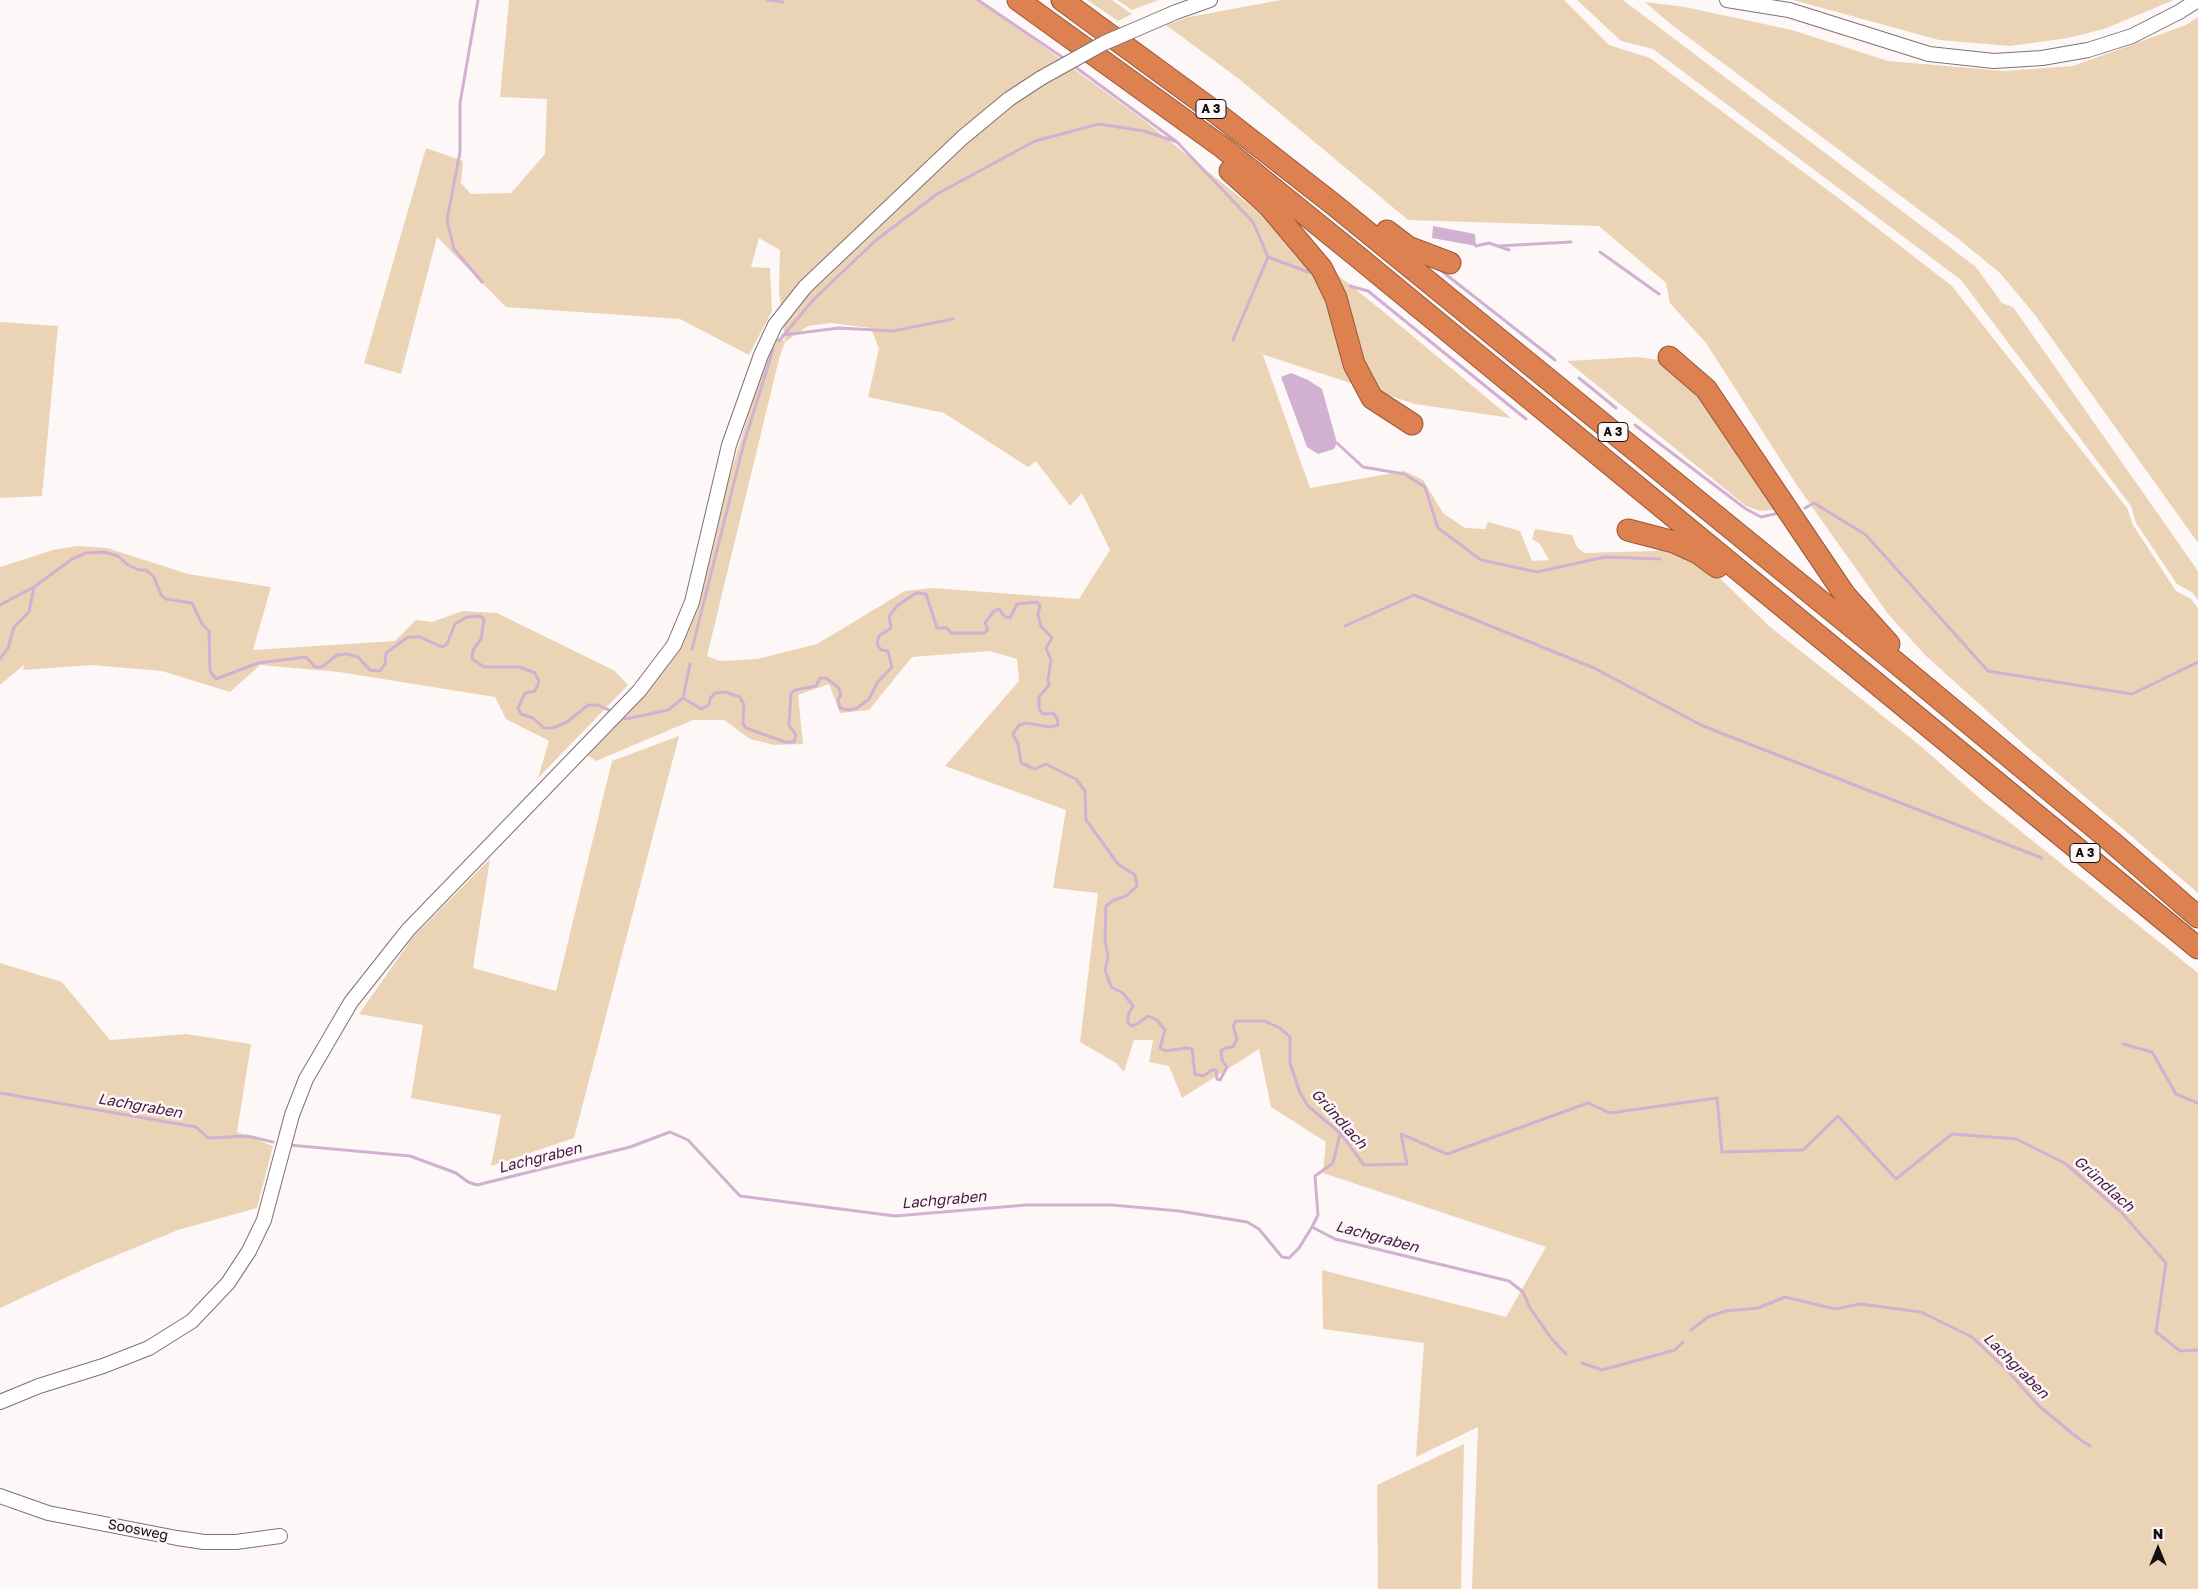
<!DOCTYPE html>
<html>
<head>
<meta charset="utf-8">
<style>
	body { margin:0 }
	#map { position:relative; width:2198px; height:1589px; overflow:hidden; background:#fef7f7; font-family:"Golos Text",sans-serif }
	canvas { display:block }
	.north { position:absolute; left:2133px; top:1524px; width:50px; height:50px; -webkit-text-stroke:4px #fef7f7; paint-order:stroke; rotate:0deg; font-size:14px; font-weight:700; line-height:20px; text-align:center; color:#140f0e }
	.north::after { content:''; display:block; margin:auto; width:18px; height:22px; background:#140f0e; clip-path:polygon(50% 0,100% 100%,50% 72%,0 100%) }
</style>
</head>
<body>
<div id="map">
<canvas width="2198" height="1589"></canvas>
<div class="north">N</div>
</div>
<script>
const ctx = document.querySelector('canvas').getContext('2d');
ctx.lineJoin = 'round';
function fillPath(path, color) { ctx.fillStyle = color; ctx.fill(path, 'evenodd'); }
const shape = rows => new Path2D(rows.map(r => 'M' + r).join(''));
function strokePath(path, color, width, dash) { ctx.strokeStyle = color; ctx.lineWidth = width; ctx.lineCap = dash ? 'butt' : 'round'; ctx.setLineDash(dash || []); ctx.stroke(path); }
function drawText(font, color, halo, rows, align = 'center') {
  ctx.font = font + ' "Golos Text",sans-serif'; ctx.lineWidth = 5; ctx.setLineDash([]); ctx.textBaseline = 'middle'; ctx.strokeStyle = halo; ctx.fillStyle = color; for (const [text, x, y, turn = 0] of rows) {
    ctx.save(); ctx.translate(x, y); ctx.rotate((+turn || 0) * Math.PI / 180); ctx.textAlign = isNaN(turn) ? turn : align; if (halo) ctx.strokeText(text, 0, 0); ctx.fillText(text, 0, 0); ctx.restore();
  }
}
fillPath(shape([
	[509,0,980,0,1142,119,1384,312,1511,418,1415,404,1252,351,1263,355,1310,488,1404,471,1423,480,1443,513,1465,528,1485,529,1488,522,1520,531,1532,561,1549,560,1540,544,1532,539,1535,529,1572,535,1577,547,1584,553,1656,551,1666,547,1703,562,1769,626,1917,743,1983,801,2198,973,2198,1589,1472,1589,1478,1427,1416,1457,1424,1343,1323,1329,1322,1270,1506,1317,1546,1247,1323,1173,1326,1142,1271,1107,1259,1049,1182,1098,1169,1066,1149,1062,1153,1040,1134,1040,1124,1072,1116,1063,1080,1042,1098,893,1053,888,1066,810,945,766,1019,681,1017,659,990,651,912,657,869,710,840,713,829,684,798,695,803,744,774,745,750,739,724,720,693,720,596,761,587,755,674,656,696,612,729,478,768,351,775,336,785,341,779,291,780,250,759,238,751,267,770,268,772,311,749,355,680,319,506,307,437,237,401,374,364,363,426,148,463,161,461,183,471,194,511,193,545,154,547,99,500,97],
	[831,323,871,328,879,349,868,397,944,413,1028,467,1036,461,1070,506,1082,493,1110,550,1079,599,933,588,905,591,817,644,757,659,720,661,707,656,779,359,785,342,808,326],
	[1087,0,1112,0,1132,14,1118,21],
	[1117,0,1159,0,1132,10],
	[1281,0,1564,0,1609,45,1650,58,1837,197,1952,286,2127,508,2133,525,2176,591,2191,599,2198,608,2198,893,2028,748,1925,655,1888,614,1798,487,1706,343,1670,303,1666,283,1599,226,1408,220,1239,79,1166,25,1189,17],
	[1577,0,1623,0,1976,267,2002,303,2013,307,2198,571,2198,600,2193,593,2177,584,2136,523,2131,506,1961,280,1653,49,1621,41],
	[1793,0,2174,0,2104,29,2068,38,2010,46,1939,40],
	[1645,2,1685,7,1792,30,1888,61,2004,71,2073,66,2186,25,2198,17,2198,543,2035,315,2001,274,1961,241,1668,22],
	[0,322,58,326,42,496,0,498],
	[1637,357,1660,360,1683,375,1778,507,1774,510,1760,511,1746,506,1567,361],
	[77,546,107,548,188,574,271,587,253,650,395,641,416,620,432,622,462,611,497,613,615,671,628,685,538,778,549,741,506,719,495,697,339,672,260,665,230,692,162,671,91,665,23,670,24,665,0,685,0,567,53,550],
	[679,736,574,1138,491,1166,501,1115,411,1098,423,1025,359,1014,413,937,490,859,473,968,556,991,612,761],
	[0,963,62,982,110,1040,186,1034,251,1044,237,1132,273,1146,257,1208,178,1230,93,1265,0,1308],
	[1464,1444,1461,1589,1378,1589,1377,1485]
]), '#ebd4b6');
fillPath(shape([
	[1433,226,1475,234,1476,246,1432,238],
	[1291,373,1308,380,1322,389,1337,443,1334,449,1318,454,1307,447,1281,377]
]), '#d2b0d1');
strokePath(shape([
	[478,0,460,103,460,152,447,220,454,249,482,282],
	[767,0,783,2],
	[978,0,1065,59],
	[1074,66,1177,142,1253,222,1268,257,1308,272],
	[1476,246,1489,243,1509,250],
	[1498,246,1571,242],
	[1600,252,1659,294],
	[1439,269,1555,360],
	[1350,286,1368,291,1526,419],
	[783,335,839,328,893,331,953,319],
	[1233,340,1268,257],
	[779,341,813,300,875,241,937,194,1035,141,1099,124,1144,131,1177,142],
	[1579,378,1616,408],
	[1635,425,1746,509,1761,517,1779,513],
	[1337,443,1363,467,1404,474,1425,487,1438,528,1481,560,1537,572,1605,557,1660,559],
	[1805,508,1814,503,1866,535,1988,671,2132,694,2198,662],
	[0,605,34,587,72,559,86,553,104,552,118,556,128,565,139,570,146,570,154,577,161,595,166,599,192,603,202,624,209,631,210,671,216,679,258,663,306,657,315,667,322,667,337,655,347,654,358,657,370,670,380,671,385,664,386,653,408,637,420,637,442,647,447,644,455,624,467,617,480,616,484,619,481,639,473,650,472,659,484,667,520,667,535,673,539,682,535,691,525,693,518,708,521,714,533,718,544,728,553,728,567,722,588,705,598,705,613,712],
	[1345,626,1414,595,1594,668,1703,726,2042,858],
	[692,649,744,443,773,350],
	[0,659,8,648,14,627,29,612,34,587],
	[683,698,690,664],
	[620,716,626,719,668,710,683,698,701,709,709,705,710,699,715,693,725,692,740,697,744,705,743,724,746,728,785,742,794,742,796,735,789,725,791,693,795,690,816,686,820,678,826,678,838,687,841,694,838,700,840,708,849,710,857,708,869,699,877,683,892,667,888,651,881,650,877,644,879,636,891,628,889,616,898,605,916,593,926,594,937,628,947,628,951,633,984,633,988,630,985,623,994,611,999,609,1005,617,1010,618,1017,604,1037,602,1040,605,1038,615,1041,626,1052,638,1046,648,1051,660,1048,680,1049,685,1039,697,1039,709,1043,714,1053,713,1057,718,1058,725,1051,727,1026,723,1019,725,1013,734,1018,744,1021,763,1035,769,1046,764,1076,779,1085,791,1086,820,1118,864,1135,875,1137,886,1126,896,1114,900,1106,906,1105,940,1108,957,1105,970,1111,987,1123,993,1133,1006,1128,1015,1128,1023,1132,1026,1139,1023,1148,1016,1157,1020,1165,1030,1160,1048,1166,1051,1186,1048,1192,1049,1195,1074,1203,1076,1212,1070,1216,1070,1217,1079,1220,1080,1227,1067,1222,1060,1221,1051,1225,1048,1233,1047,1237,1039,1233,1026,1236,1021,1264,1021,1280,1028,1290,1037,1290,1063,1300,1093,1308,1106,1341,1134,1364,1165,1407,1164,1401,1134,1447,1154,1588,1103,1610,1113,1717,1098,1722,1152,1803,1150,1838,1116,1896,1179,1952,1134,2016,1139,2066,1164,2121,1212,2166,1263,2156,1332,2180,1351,2198,1350],
	[2123,1044,2152,1052,2176,1094,2198,1103],
	[0,1093,196,1127,208,1138,247,1136,273,1142],
	[289,1145,410,1156,456,1173,468,1182,477,1185,630,1147,670,1132,688,1140,740,1196,895,1216,1026,1205,1112,1205,1179,1211,1247,1222,1259,1229,1282,1257,1289,1258,1299,1248,1312,1227,1335,1239,1509,1281,1523,1292,1530,1308,1551,1338,1566,1354],
	[1312,1227,1318,1215,1315,1176,1333,1163,1340,1134],
	[1691,1330,1708,1317,1726,1311,1758,1308,1785,1297,1835,1309,1860,1304,1921,1312,1972,1337,2007,1370,2039,1406,2078,1438,2090,1446],
	[1582,1363,1602,1370,1675,1350,1683,1342]
]), '#d2b0d1', 3);
const minor = shape([
	[1727,0,1789,10,1929,54,1994,61,2042,58,2088,50,2132,36,2179,12,2198,0],
	[1176,12,1210,0],
	[0,1402,39,1386,103,1366,149,1348,192,1321,228,1283,249,1251,264,1220,292,1115,306,1079,351,1002,408,930,639,691,674,645,692,602,729,445,761,355,775,325,805,287,962,138,1009,99,1041,78],
	[0,1496,48,1513,177,1538,204,1542,236,1542,280,1536]
]);
const highway = shape([
	[1018,0,1222,147,1358,257,2198,948],
	[1062,0,1215,112,1333,204,1894,661,2112,842,2198,917],
	[1230,171,1269,206,1322,269,1336,298,1354,364,1372,398,1412,424],
	[1387,231,1408,247,1450,263],
	[1669,357,1706,389,1845,595,1889,644],
	[1628,530,1674,542,1698,553,1717,567]
]);
strokePath(minor, '#817171', 16);
strokePath(highway, '#975939', 23);
strokePath(minor, '#fff', 14);
strokePath(highway, '#dd8150', 21);
const minorBridge = shape([
	[1041,78,1104,43,1176,12]
]);
strokePath(minorBridge, '#817171', 16, []);
strokePath(minorBridge, '#fff', 14);
for (const [x, y, w] of [
	[1211,109,30],
	[1613,432,30],
	[2085,853,30]
]) { const box = new Path2D(); box.roundRect(x - w / 2, y - 9.5, w, 19, 4); ctx.fillStyle = '#fef7f7'; ctx.fill(box); strokePath(box, '#140f0e', 1); }
drawText('bold 12px', '#140f0e', null, [
	["A 3",1211,109],
	["A 3",1613,432],
	["A 3",2085,853]
]);
drawText('14px', '#140f0e', '#fef7f7', [
	["Soosweg",138,1530,11]
]);
drawText('italic 15px', '#421843', '#fef7f7', [
	["Lachgraben",140,1106,10],
	["Gründlach",1339,1119,48],
	["Lachgraben",540,1158,-14],
	["Gründlach",2104,1184,42],
	["Lachgraben",944,1200,-5],
	["Lachgraben",1377,1237,15],
	["Lachgraben",2016,1366,45]
]);
</script>
</body>
</html>
